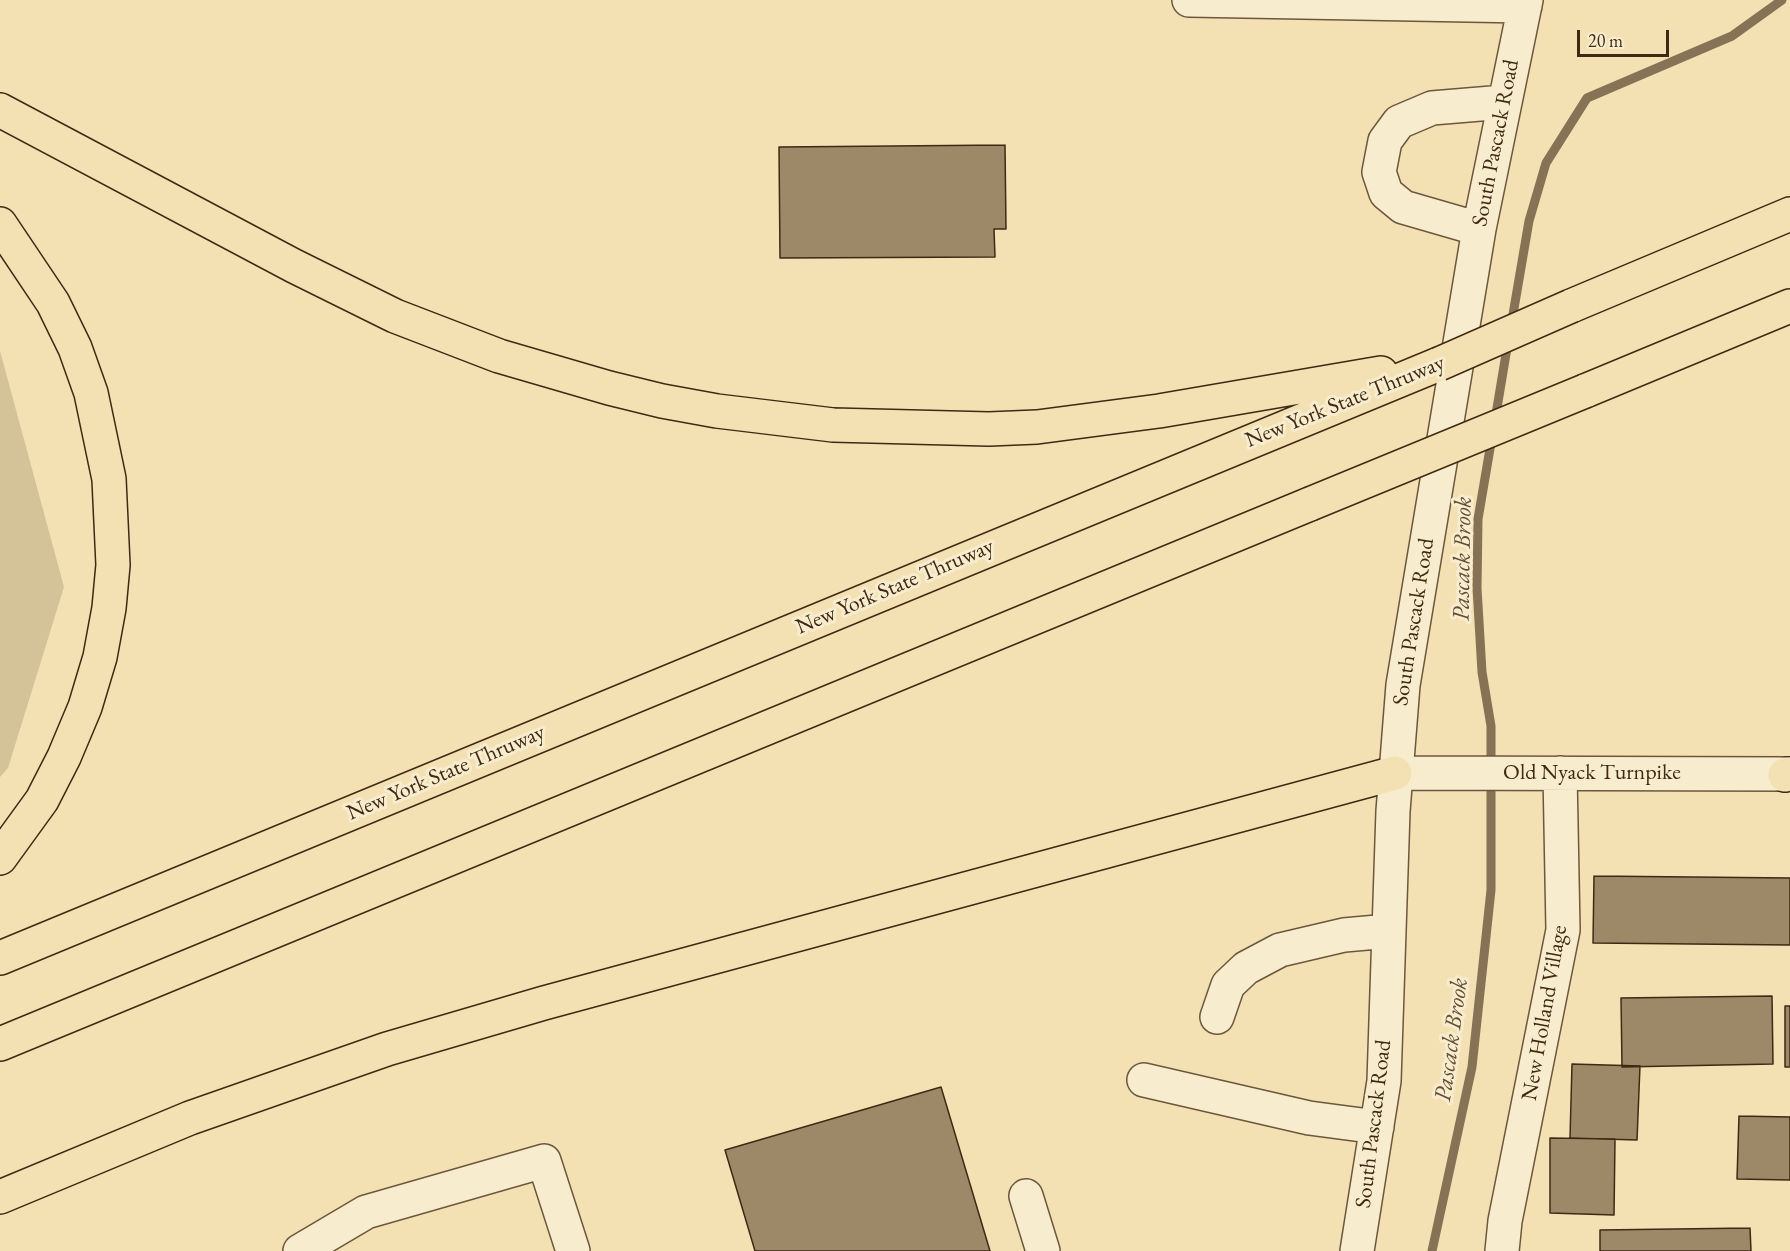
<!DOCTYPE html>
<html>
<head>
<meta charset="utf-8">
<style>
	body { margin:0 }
	#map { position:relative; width:1790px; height:1251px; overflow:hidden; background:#f3e1b4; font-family:"EB Garamond",serif }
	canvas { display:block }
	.scale { position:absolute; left:1577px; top:30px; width:92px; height:27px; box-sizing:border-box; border:3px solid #3f2914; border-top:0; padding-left:8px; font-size:18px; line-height:21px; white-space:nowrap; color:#3f2914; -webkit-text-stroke:4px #f7ecce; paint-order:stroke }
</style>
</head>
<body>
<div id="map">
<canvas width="1790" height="1251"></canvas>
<div class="scale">20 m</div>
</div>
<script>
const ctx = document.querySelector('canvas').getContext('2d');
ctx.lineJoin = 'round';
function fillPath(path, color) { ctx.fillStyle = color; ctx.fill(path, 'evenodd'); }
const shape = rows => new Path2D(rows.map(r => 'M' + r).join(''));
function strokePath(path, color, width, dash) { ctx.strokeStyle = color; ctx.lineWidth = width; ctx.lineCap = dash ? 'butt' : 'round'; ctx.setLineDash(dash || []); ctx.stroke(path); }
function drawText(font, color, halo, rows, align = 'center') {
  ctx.font = font + ' "EB Garamond",serif'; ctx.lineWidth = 6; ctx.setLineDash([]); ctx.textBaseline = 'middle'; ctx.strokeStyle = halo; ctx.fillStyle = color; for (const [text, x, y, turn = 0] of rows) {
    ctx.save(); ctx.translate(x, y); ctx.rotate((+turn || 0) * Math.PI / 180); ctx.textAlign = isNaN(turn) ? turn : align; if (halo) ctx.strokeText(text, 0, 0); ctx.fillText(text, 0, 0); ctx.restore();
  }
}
fillPath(shape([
	[0,351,64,587,8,768,0,777]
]), '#d4c299');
strokePath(shape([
	[1511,326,1529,221,1546,163,1587,98,1732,36,1782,0],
	[1495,420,1508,342],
	[1432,1251,1472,1067,1491,890,1491,726,1482,672,1477,588,1478,519,1492,437]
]), '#867254', 9);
const building = shape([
	[1005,145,1006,229,994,229,995,257,780,258,779,147,1005,145],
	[1594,876,1790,878,1790,945,1593,943,1594,876],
	[1772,996,1773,1064,1622,1067,1621,998,1772,996],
	[1785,1006,1790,1006,1790,1067,1785,1067,1785,1006],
	[1572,1064,1640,1066,1637,1140,1570,1138,1572,1064],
	[941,1087,990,1251,755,1251,725,1150,941,1087],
	[1739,1116,1790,1117,1790,1180,1737,1179,1739,1116],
	[1550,1138,1615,1139,1614,1215,1550,1213,1550,1138],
	[1750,1228,1751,1251,1600,1251,1600,1230,1750,1228]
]);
fillPath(building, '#9d8967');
strokePath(building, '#3f2914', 1.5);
const minor = shape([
	[1189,0,1525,6],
	[1479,229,1403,207,1386,193,1379,172,1385,141,1399,122,1432,108,1504,102],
	[1395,773,1790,774],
	[1217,1017,1228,985,1246,968,1280,950,1344,935,1389,931],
	[1144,1080,1309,1118,1377,1127],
	[1026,1196,1043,1251],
	[300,1251,366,1212,544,1161,573,1251],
	[1357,1251,1384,1081,1393,811,1403,685,1479,229,1526,0],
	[1502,1251,1505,1221,1563,930,1560,773]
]);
const highway = shape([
	[0,110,294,266,395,316,499,356,609,388,662,401,717,411,833,425,989,429,1037,427,1159,411,1381,373],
	[0,224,53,303,75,348,91,393,109,479,113,565,109,608,100,657,85,707,64,757,42,800,0,858],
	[1571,306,1790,214],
	[1585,391,1790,306],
	[1785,775,1790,774],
	[0,958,1439,364],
	[0,1044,1310,504],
	[0,1197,190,1118,387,1049,544,1003,1395,773]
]);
strokePath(minor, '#6c573c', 36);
strokePath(highway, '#3f2914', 36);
strokePath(minor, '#f7ecce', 33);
strokePath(highway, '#f3e1b4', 33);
const highwayBridge = shape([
	[1439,364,1571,306],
	[1310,504,1585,391]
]);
strokePath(highwayBridge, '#3f2914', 36, []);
strokePath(highwayBridge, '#f3e1b4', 33);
drawText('22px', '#3f2914', '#f7ecce', [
	["South Pascack Road",1496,143,-79],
	["New York State Thruway",1345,402,-22],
	["New York State Thruway",895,587,-23],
	["South Pascack Road",1414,622,-81],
	["New York State Thruway",446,773,-23],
	["Old Nyack Turnpike",1592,773],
	["New Holland Village",1545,1013,-80],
	["South Pascack Road",1374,1124,-83]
]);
drawText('italic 24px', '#634d34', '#f7ecce', [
	["Pascack Brook",1463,559,-89],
	["Pascack Brook",1452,1040,-82]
]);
</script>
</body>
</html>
